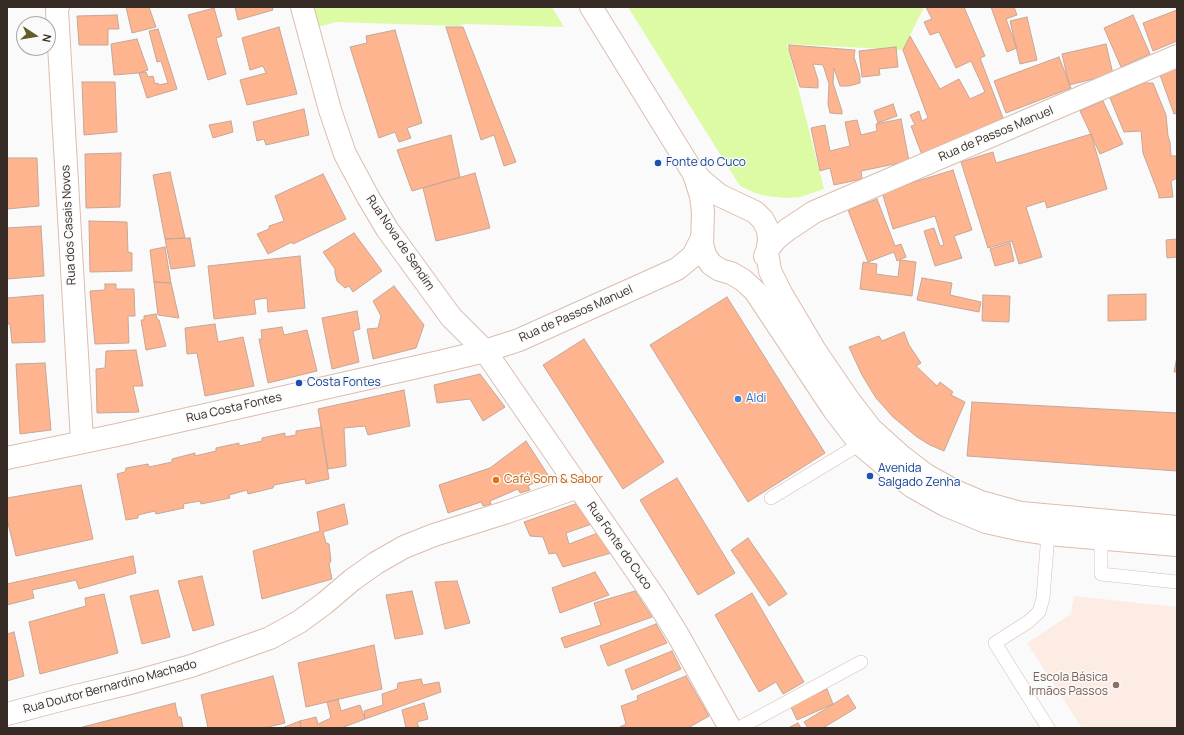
<!DOCTYPE html>
<html>
<head>
<meta charset="utf-8">
<style>
	body { margin:0 }
	#map { position:relative; width:1184px; height:735px; overflow:hidden; background:#fafafa; font-family:Manrope,sans-serif }
	canvas { display:block }
	.frame { position:absolute; inset:0; border:8px solid #362a24; pointer-events:none }
	.north { position:absolute; left:16px; top:16px; width:40px; height:40px; box-sizing:border-box; background:#fafafa; border:1px solid #aca7a4; border-radius:50%; rotate:102deg; font-size:11px; font-weight:700; line-height:16px; text-align:center; color:#362a24 }
	.north::after { content:''; display:block; margin:auto; width:14px; height:18px; background:#5f5c29; clip-path:polygon(50% 0,100% 100%,50% 72%,0 100%) }
</style>
</head>
<body>
<div id="map">
<canvas width="1184" height="735"></canvas>
<div class="frame"></div>
<div class="north">N</div>
</div>
<script>
const ctx = document.querySelector('canvas').getContext('2d');
ctx.lineJoin = 'round';
function fillPath(path, color) { ctx.fillStyle = color; ctx.fill(path, 'evenodd'); }
const shape = rows => new Path2D(rows.map(r => 'M' + r).join(''));
function strokePath(path, color, width, dash) { ctx.strokeStyle = color; ctx.lineWidth = width; ctx.lineCap = dash ? 'butt' : 'round'; ctx.setLineDash(dash || []); ctx.stroke(path); }
function drawText(font, color, halo, rows, align = 'center') {
  ctx.font = font + ' Manrope,sans-serif'; ctx.lineWidth = 3; ctx.setLineDash([]); ctx.textBaseline = 'middle'; ctx.strokeStyle = halo; ctx.fillStyle = color; for (const [text, x, y, turn = 0] of rows) {
    ctx.save(); ctx.translate(x, y); ctx.rotate((+turn || 0) * Math.PI / 180); ctx.textAlign = isNaN(turn) ? turn : align; if (halo) ctx.strokeText(text, 0, 0); ctx.fillText(text, 0, 0); ctx.restore();
  }
}
fillPath(shape([
	[1074,596,1177,607,1177,728,1082,728,1027,643,1071,614]
]), '#fcece4');
fillPath(shape([
	[313,7,552,7,564,27,465,24,459,26,336,22,318,27],
	[628,7,924,7,903,50,787,44,824,189,800,197,785,198,766,196,755,193,740,186]
]), '#ddfaa4');
const building = shape([
	[126,7,149,7,156,27,132,33,126,7],
	[235,7,272,7,273,10,238,20,235,7],
	[926,7,964,7,985,56,980,58,1003,118,922,155,911,126,915,125,910,115,919,111,922,121,928,118,903,50,910,36,940,89,959,79,970,99,985,92,971,61,956,68,939,32,930,35,924,22,932,19,926,7],
	[991,7,1014,7,1017,15,1006,19,1017,48,1007,52,991,7],
	[214,8,222,36,216,38,226,74,208,80,188,15,214,8],
	[1177,10,1177,41,1153,51,1143,23,1177,10],
	[117,15,119,29,108,29,108,45,79,45,77,16,117,15],
	[1133,15,1150,54,1121,67,1104,28,1133,15],
	[1027,17,1037,60,1020,64,1010,21,1027,17],
	[279,27,297,94,247,105,240,80,266,73,263,66,250,70,242,38,279,27],
	[446,27,463,27,516,162,504,166,494,135,481,140,446,27],
	[158,29,177,89,147,98,139,73,146,72,148,77,153,76,155,84,158,83,159,85,168,83,161,61,157,62,149,31,158,29],
	[395,30,422,123,407,128,411,138,399,142,395,132,379,138,350,47,367,43,366,36,395,30],
	[137,39,148,70,139,73,114,75,111,44,137,39],
	[1106,44,1113,74,1069,85,1062,54,1106,44],
	[789,45,855,50,854,57,860,76,860,83,849,86,840,86,834,68,833,83,842,111,842,114,830,113,828,104,829,84,823,65,813,64,818,80,818,88,800,87,789,50,789,45],
	[896,47,898,67,879,69,880,75,862,77,859,51,896,47],
	[1059,57,1071,88,1006,113,994,81,1059,57],
	[1177,68,1177,113,1174,114,1160,75,1177,68],
	[82,82,115,82,117,132,84,135,82,82],
	[1144,83,1153,83,1166,115,1168,136,1170,142,1171,156,1177,156,1177,178,1171,181,1173,197,1159,198,1159,195,1143,153,1141,131,1124,132,1110,98,1144,83],
	[1103,101,1123,144,1100,154,1080,111,1103,101],
	[893,104,897,116,878,123,874,111,893,104],
	[304,109,309,135,266,145,264,139,257,141,253,122,304,109],
	[901,119,909,161,861,171,862,179,834,185,830,168,820,171,811,128,825,125,830,151,850,146,845,122,857,120,861,135,877,131,876,124,901,119],
	[231,121,233,132,213,138,209,125,231,121],
	[1091,134,1107,189,1047,208,1045,201,1026,207,1042,257,1019,264,1012,241,988,248,961,162,993,152,996,163,1091,134],
	[451,135,460,177,412,191,397,150,451,135],
	[121,153,120,207,86,208,85,154,121,153],
	[7,158,37,158,39,206,7,209,7,158],
	[953,170,972,230,954,236,962,258,935,266,924,231,934,228,940,246,944,245,935,216,893,229,882,192,953,170],
	[170,172,185,238,165,239,153,175,170,172],
	[475,173,490,228,436,241,423,188,475,173],
	[323,174,346,219,293,244,292,242,268,254,257,234,269,229,269,226,284,221,275,196,323,174],
	[877,199,895,246,901,244,906,257,897,261,894,252,868,262,848,210,877,199],
	[89,221,127,222,128,252,132,253,132,271,90,272,89,221],
	[41,226,44,276,7,279,7,228,41,226],
	[354,233,382,271,353,292,349,286,345,288,337,281,335,273,335,269,323,252,354,233],
	[190,238,195,266,171,269,165,239,190,238],
	[1177,239,1177,257,1167,258,1166,240,1177,239],
	[1010,243,1014,261,995,266,990,249,1010,243],
	[165,247,171,283,154,282,150,250,165,247],
	[300,256,305,308,268,312,267,298,254,300,256,314,214,319,208,266,300,256],
	[900,260,916,262,912,296,860,289,863,262,877,264,876,274,898,277,900,260],
	[922,278,952,283,950,295,981,302,979,312,917,300,922,278],
	[154,282,171,283,179,318,158,315,154,282],
	[105,284,116,284,116,289,134,289,135,316,128,316,129,343,95,344,90,291,105,290,105,284],
	[394,286,424,325,416,348,373,359,367,329,378,328,381,316,373,301,394,286],
	[1146,294,1146,320,1108,321,1108,295,1146,294],
	[43,295,45,342,12,343,10,324,7,324,7,298,43,295],
	[983,295,1010,296,1009,322,982,321,983,295],
	[727,297,825,453,748,502,650,345,727,297],
	[357,311,360,329,353,331,359,362,332,369,322,318,357,311],
	[156,314,157,319,159,320,166,346,146,350,141,320,144,320,144,316,156,314],
	[215,324,218,342,243,337,254,386,205,396,197,353,187,354,185,328,215,324],
	[282,327,284,335,307,330,317,371,268,383,259,339,262,339,261,330,282,327],
	[904,332,909,345,921,363,916,366,937,386,940,382,953,392,951,395,965,402,944,451,930,445,917,437,893,417,876,398,862,375,849,347,879,336,882,341,904,332],
	[584,339,664,462,623,489,543,365,584,339],
	[136,350,143,386,133,386,139,412,97,413,96,369,105,368,106,351,136,350],
	[1177,357,1177,372,1174,372,1177,357],
	[45,363,51,430,20,434,16,364,45,363],
	[480,374,505,407,483,421,470,399,437,403,434,385,480,374],
	[404,390,410,426,368,435,365,426,344,428,346,466,328,469,318,409,404,390],
	[972,402,1177,413,1177,471,967,456,972,402],
	[321,427,329,479,306,484,305,479,274,485,273,488,248,494,247,490,229,495,230,498,201,504,200,501,183,504,184,508,156,514,155,511,138,515,138,518,126,520,117,474,125,472,126,468,148,464,149,467,172,462,172,459,195,453,195,456,216,451,216,448,239,443,239,446,262,441,262,438,285,433,285,437,296,435,296,431,321,427],
	[526,441,548,475,528,486,530,490,520,493,518,489,490,501,491,504,483,506,481,502,448,513,439,485,490,468,526,441],
	[677,478,735,573,698,595,640,500,677,478],
	[81,485,93,539,16,556,7,519,7,498,81,485],
	[578,503,592,524,566,533,569,544,598,533,611,553,563,567,556,553,549,554,543,537,530,536,524,522,578,503],
	[344,504,348,524,323,532,326,543,329,544,331,561,329,564,332,579,262,599,253,551,320,531,317,512,344,504],
	[748,538,787,594,769,606,731,550,748,538],
	[133,556,136,573,79,589,76,580,32,590,34,598,7,605,7,584,133,556],
	[595,572,609,595,560,613,552,588,595,572],
	[202,576,214,625,193,631,178,581,202,576],
	[457,581,470,623,445,629,435,582,457,581],
	[158,590,170,637,142,644,130,596,158,590],
	[412,591,423,634,395,639,386,595,412,591],
	[635,591,652,617,565,648,561,638,601,625,594,603,635,591],
	[752,593,804,682,783,694,776,682,759,692,715,615,752,593],
	[104,594,118,653,40,674,29,622,86,606,85,598,104,594],
	[656,624,667,643,608,666,600,646,656,624],
	[14,632,24,676,7,681,7,634,14,632],
	[374,645,382,689,306,707,298,663,374,645],
	[672,651,681,669,632,690,625,670,672,651],
	[273,676,285,723,264,728,208,728,201,695,273,676],
	[686,676,709,716,688,728,618,728,626,724,621,706,638,700,637,696,686,676],
	[421,679,423,685,439,682,441,692,365,719,364,711,383,705,382,694,397,689,398,683,421,679],
	[827,689,833,704,797,720,790,705,827,689],
	[848,695,856,708,823,728,808,728,804,722,848,695],
	[338,699,341,711,360,705,365,719,341,728,301,728,300,721,316,717,318,724,331,718,327,702,338,699],
	[175,703,178,717,181,717,183,728,79,728,175,703],
	[424,703,428,719,417,722,419,728,406,728,402,710,424,703],
	[300,721,301,728,282,728,300,721],
	[798,723,801,728,788,728,798,723]
]);
fillPath(building, '#fdb48f');
strokePath(building, '#c5a798', 1);
const service = shape([
	[771,498,860,444],
	[1101,539,1101,574,1177,582],
	[739,728,861,662],
	[1048,728,995,643,1028,622,1039,612,1043,598,1048,534]
]);
const minor = shape([
	[58,7,57,10,82,441],
	[302,7,330,110,345,154,368,197,387,229,451,317,485,351,655,598,678,635,730,728],
	[7,714,64,699,134,682,191,666,270,638,299,622,325,603,352,580,376,563,404,547,434,535,507,512,578,487]
]);
const tertiary = shape([
	[7,458,117,435,439,362,485,351,519,340,677,269,693,256,702,238]
]);
const secondary = shape([
	[591,7,694,174,701,196,703,212,702,244,705,255,711,264,720,270,731,273,743,280,755,291,834,410,860,444,892,471,913,487,945,505,986,522,1022,530,1048,534,1177,545],
	[694,171,701,180,719,195,755,212,763,220,768,230,769,241,767,252,765,256],
	[768,249,776,239,787,230,814,212,1177,56],
	[767,252,770,271,781,293,816,352,848,399,871,429,901,456,926,475,953,490,981,502,1021,513,1177,527]
]);
strokePath(service, '#dcbdae', 14);
strokePath(minor, '#dcbdae', 24);
strokePath(tertiary, '#dcbdae', 24);
strokePath(secondary, '#dcbdae', 24);
strokePath(service, '#fff', 13);
strokePath(minor, '#fff', 22);
strokePath(tertiary, '#fff', 22);
strokePath(secondary, '#fff', 22);
for (const [x, y, r, color] of [
	[658,163,4,"#1a4fb4"],
	[299,383,4,"#1a4fb4"],
	[738,399,4,"#3f7fe0"],
	[870,476,4,"#1a4fb4"],
	[496,480,4,"#e8710a"],
	[1116,685,4,"#8d6e63"]
]) { const dot = new Path2D(); dot.arc(x, y, r, 0, 2 * Math.PI); ctx.fillStyle = color; ctx.fill(dot); strokePath(dot, '#fafafa', 1.5); }
drawText('12px', '#362a24', '#fafafa', [
	["Rua de Passos Manuel",996,134,-23],
	["Rua dos Casais Novos",69,225,-93],
	["Rua Nova de Sendim",400,243,56],
	["Rua de Passos Manuel",576,314,-24],
	["Rua Costa Fontes",234,408,-13],
	["Rua Fonte do Cuco",619,546,55],
	["Rua Doutor Bernardino Machado",110,687,-15]
]);
drawText('12px', '#164399', '#fafafa', [
	["Fonte do Cuco",666,163],
	["Costa Fontes",307,383],
	["Avenida",878,469],
	["Salgado Zenha",878,483]
], 'left');
drawText('12px', '#366cbe', '#fafafa', [
	["Aldi",746,399]
], 'left');
drawText('12px', '#c56008', '#fafafa', [
	["Café Som & Sabor",504,480]
], 'left');
drawText('12px', '#785e54', '#fafafa', [
	["Escola Básica",1108,678],
	["Irmãos Passos",1108,692]
], 'right');
</script>
</body>
</html>
